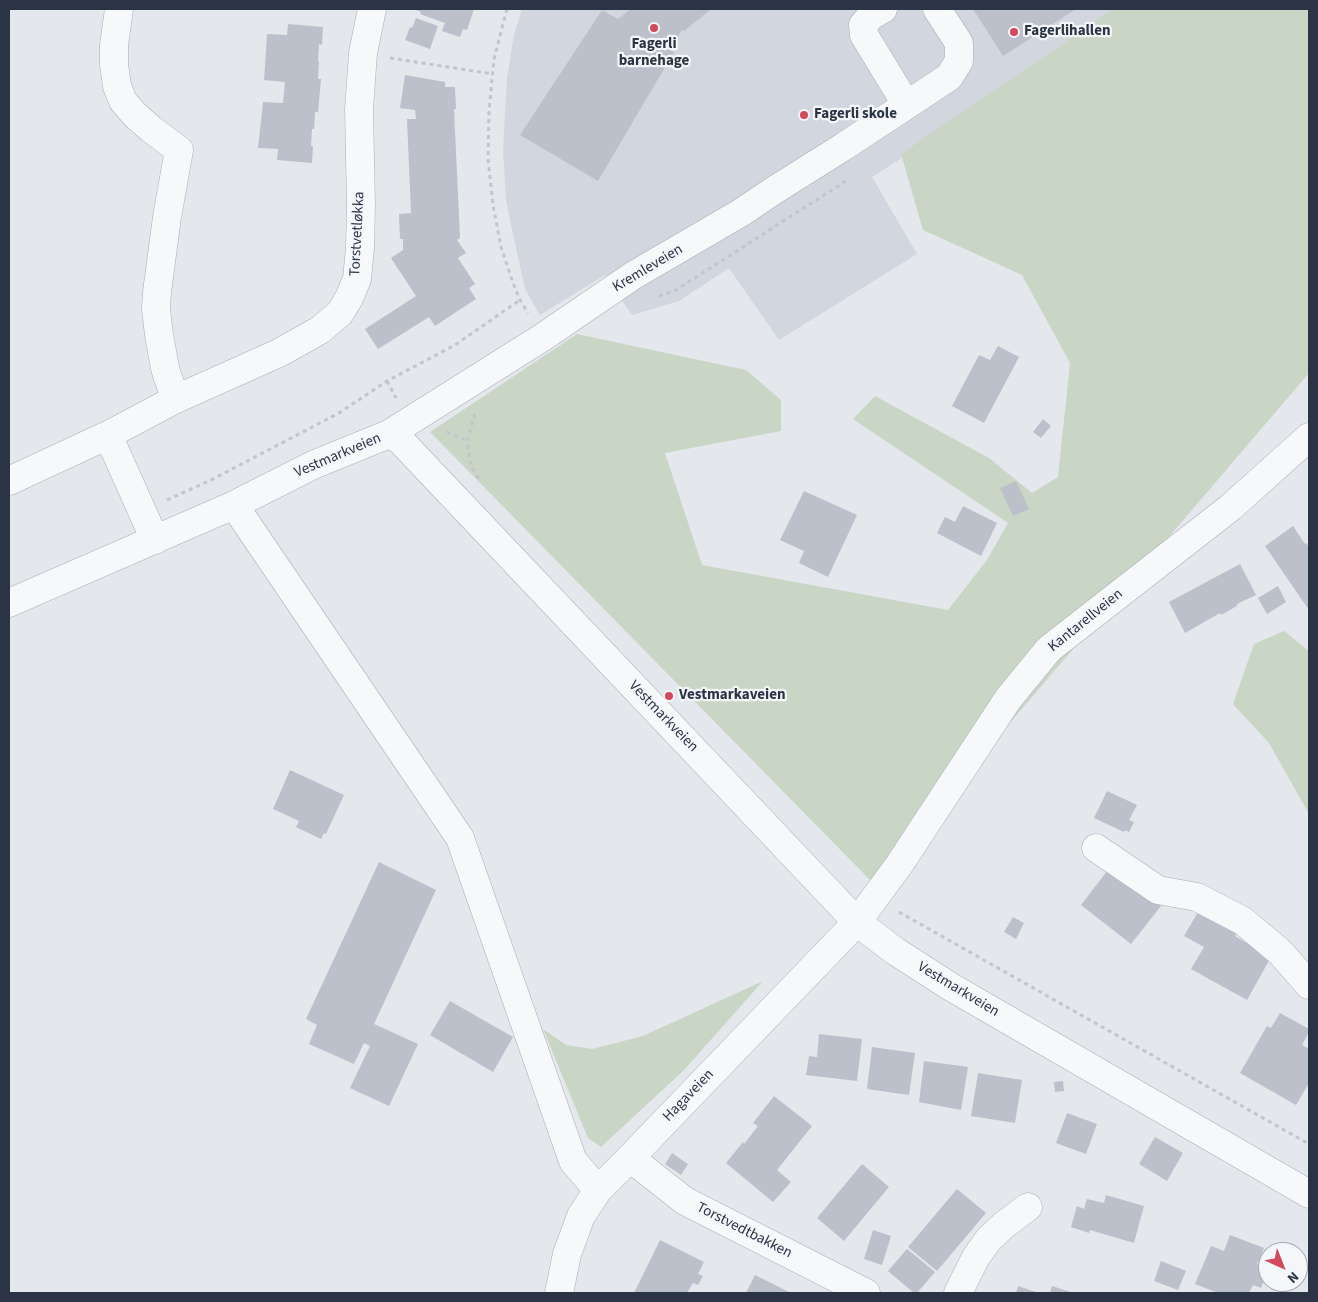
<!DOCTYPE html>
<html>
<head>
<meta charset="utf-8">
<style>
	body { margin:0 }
	#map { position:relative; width:1318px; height:1302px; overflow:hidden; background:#e4e7ec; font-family:"Source Sans 3",sans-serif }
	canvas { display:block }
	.frame { position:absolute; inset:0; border:10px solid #2b3445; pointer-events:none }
	.north { position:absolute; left:1258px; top:1242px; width:50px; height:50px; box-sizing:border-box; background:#f4f6f9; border:1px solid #a4a8b1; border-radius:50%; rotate:136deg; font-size:14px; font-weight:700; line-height:20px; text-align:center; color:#2b3445 }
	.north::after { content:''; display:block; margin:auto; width:18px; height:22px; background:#d1495b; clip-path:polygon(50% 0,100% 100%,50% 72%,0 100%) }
</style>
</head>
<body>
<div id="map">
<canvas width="1318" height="1302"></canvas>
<div class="frame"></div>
<div class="north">N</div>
</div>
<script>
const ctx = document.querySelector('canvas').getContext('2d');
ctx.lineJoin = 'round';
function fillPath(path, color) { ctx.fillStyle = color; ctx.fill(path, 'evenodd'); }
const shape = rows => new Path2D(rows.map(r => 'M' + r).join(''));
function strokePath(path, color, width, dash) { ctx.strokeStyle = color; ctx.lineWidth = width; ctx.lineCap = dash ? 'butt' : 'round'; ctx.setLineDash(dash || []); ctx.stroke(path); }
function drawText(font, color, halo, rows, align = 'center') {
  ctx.font = font + ' "Source Sans 3",sans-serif'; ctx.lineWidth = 4.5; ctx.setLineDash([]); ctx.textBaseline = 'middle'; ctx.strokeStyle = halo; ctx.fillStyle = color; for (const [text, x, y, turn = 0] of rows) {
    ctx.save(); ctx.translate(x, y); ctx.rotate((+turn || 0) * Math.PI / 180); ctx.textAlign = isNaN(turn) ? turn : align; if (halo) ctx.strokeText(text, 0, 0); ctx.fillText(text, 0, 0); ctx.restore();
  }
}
fillPath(shape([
	[522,9,1136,9,872,177,917,254,779,340,729,268,679,301,632,315,605,275,540,315,525,289,511,225,506,199,503,150,507,78,514,35]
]), '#d2d6de');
fillPath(shape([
	[1114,9,1309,9,1309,373,873,883,430,432,577,334,746,370,781,400,781,431,665,453,702,565,948,610,987,560,1008,523,853,419,875,396,989,458,1032,493,1058,477,1070,363,1022,275,923,230,901,154],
	[1284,631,1309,651,1309,814,1269,743,1233,704,1254,644],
	[763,981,684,1070,601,1147,588,1138,543,1029,566,1045,592,1049,643,1036]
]), '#c9d6c5');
fillPath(shape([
	[413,9,474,9,467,30,463,29,460,37,442,31,445,23,420,14,421,12],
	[631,9,711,9,684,31,682,30,670,50,674,52,598,181,520,135,602,10,618,19],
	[973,9,1076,9,1003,56],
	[416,18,438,26,430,49,405,40,410,27,412,28],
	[288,24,323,27,322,45,319,44,318,61,319,61,318,79,321,79,318,112,315,112,314,129,312,129,311,146,313,146,312,163,277,160,278,149,258,148,263,102,283,103,285,82,264,80,267,34,287,35],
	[405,75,445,82,445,87,455,87,456,109,454,109,460,238,457,240,466,253,458,258,475,284,469,288,476,299,435,326,429,317,378,349,365,329,416,296,391,258,403,250,403,239,400,239,399,214,411,213,407,119,416,119,415,110,400,108],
	[998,346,1019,357,984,423,952,406,979,355,990,360],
	[1043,419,1051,426,1041,438,1033,432],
	[1016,481,1029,509,1013,516,1000,488],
	[804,491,857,515,828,577,799,563,804,551,780,540],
	[963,506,997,523,981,556,937,533,945,517,955,522],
	[1293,526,1305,544,1306,543,1309,547,1309,610,1265,546],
	[1240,564,1256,595,1237,604,1237,606,1221,615,1220,613,1185,633,1169,602],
	[1278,586,1286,602,1267,614,1258,598],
	[290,770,344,795,326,834,324,833,321,839,296,827,299,821,273,809],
	[1107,791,1137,805,1129,820,1134,822,1129,832,1125,830,1124,832,1094,818],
	[379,862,436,890,374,1024,418,1044,389,1106,350,1088,370,1046,364,1043,363,1045,354,1064,309,1044,317,1025,306,1019],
	[1111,866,1161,906,1131,944,1081,905],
	[1201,907,1239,929,1235,936,1271,957,1247,1000,1191,969,1204,947,1184,936],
	[1013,917,1024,923,1016,939,1004,932],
	[450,1001,513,1037,493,1072,430,1035],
	[1280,1013,1309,1029,1309,1032,1302,1045,1309,1049,1309,1083,1296,1105,1240,1073,1267,1026,1271,1028],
	[819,1034,862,1039,857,1081,806,1075,809,1056,817,1057],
	[872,1047,915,1053,909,1095,867,1089],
	[924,1061,968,1067,961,1110,919,1102],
	[978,1073,1022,1080,1015,1123,971,1116],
	[1063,1081,1064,1091,1055,1092,1054,1082],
	[774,1096,812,1126,777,1170,791,1182,773,1202,726,1163,743,1142,744,1144,758,1126,753,1123],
	[1067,1113,1097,1124,1086,1154,1056,1143],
	[1155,1137,1183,1153,1167,1181,1139,1164],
	[672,1153,688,1164,681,1175,665,1164],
	[862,1164,889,1187,844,1241,817,1218],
	[957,1189,986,1213,937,1271,908,1247],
	[1106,1195,1144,1206,1134,1243,1090,1230,1089,1233,1071,1227,1077,1206,1084,1209,1087,1199,1104,1203],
	[873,1230,891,1236,882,1265,864,1259],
	[1230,1235,1264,1248,1257,1264,1268,1270,1261,1288,1253,1285,1249,1293,1218,1293,1195,1284,1211,1246,1224,1251],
	[660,1240,704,1262,698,1274,703,1276,698,1285,693,1283,687,1293,634,1293],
	[907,1249,935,1272,917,1293,914,1293,888,1271],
	[1161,1261,1186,1271,1178,1290,1154,1281],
	[755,1275,791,1293,746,1293],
	[1018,1286,1039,1293,1016,1293],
	[1052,1286,1074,1293,1050,1293]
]), '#bbc0ca');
const minor = shape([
	[119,9,114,45,114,64,117,86,123,101,135,115,151,129,179,150,167,217,157,292,156,309,159,335,165,368,168,378,176,399],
	[883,9,871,16,863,25,864,35,906,104],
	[389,434,543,337,634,275,742,212,773,191,843,147,949,77,959,61,959,43,937,9],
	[108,435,155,540],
	[9,481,108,435,176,399,279,353,320,330,340,313,349,298,357,279,360,248,361,206,359,109,363,53,372,9],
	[234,505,460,838,573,1161,598,1190],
	[9,603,234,505,313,465,389,434,400,440,416,457,857,922,895,951,951,987,1309,1194],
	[1096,848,1158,890,1197,897,1243,921,1280,952,1309,985],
	[630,1158,685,1201,866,1293],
	[559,1293,567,1254,581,1216,598,1190,630,1158,857,922,899,865,1008,699,1049,649,1231,507,1309,437],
	[958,1293,976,1257,989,1239,1004,1225,1028,1207]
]);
strokePath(minor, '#a9aeb7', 29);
strokePath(shape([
	[507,9,494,59,489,111,488,159,493,205,501,247,513,283,520,300,528,313],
	[390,58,493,74],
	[659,296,676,290,849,179],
	[387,381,396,398],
	[475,414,467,441,471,466,479,479],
	[447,432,467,441],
	[167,500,211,480,339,413,387,381,455,345,520,300],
	[899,912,1309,1144]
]), '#c2c5cb', 3, [4, 4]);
strokePath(minor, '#f7f8fa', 28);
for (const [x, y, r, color] of [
	[654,28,5,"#d1495b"],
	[1014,32,5,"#d1495b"],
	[804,115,5,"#d1495b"],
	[669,696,5,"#d1495b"]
]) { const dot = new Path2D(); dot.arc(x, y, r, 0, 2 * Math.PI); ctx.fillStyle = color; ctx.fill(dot); strokePath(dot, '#f4f6f9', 2); }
drawText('bold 15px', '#2b3445', '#f4f6f9', [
	["Fagerlihallen",1024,32],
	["Fagerli",654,45,"center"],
	["barnehage",654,62,"center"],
	["Fagerli skole",814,115],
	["Vestmarkaveien",679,696]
], 'left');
drawText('15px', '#2b3445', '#f4f6f9', [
	["Torstvetløkka",358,234,-87],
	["Kremleveien",648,269,-31],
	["Vestmarkveien",338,456,-23],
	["Kantarellveien",1086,621,-39],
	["Vestmarkveien",663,717,46],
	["Vestmarkveien",958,990,31],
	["Hagaveien",689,1096,-46],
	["Torstvedtbakken",744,1231,27]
]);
</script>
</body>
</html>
